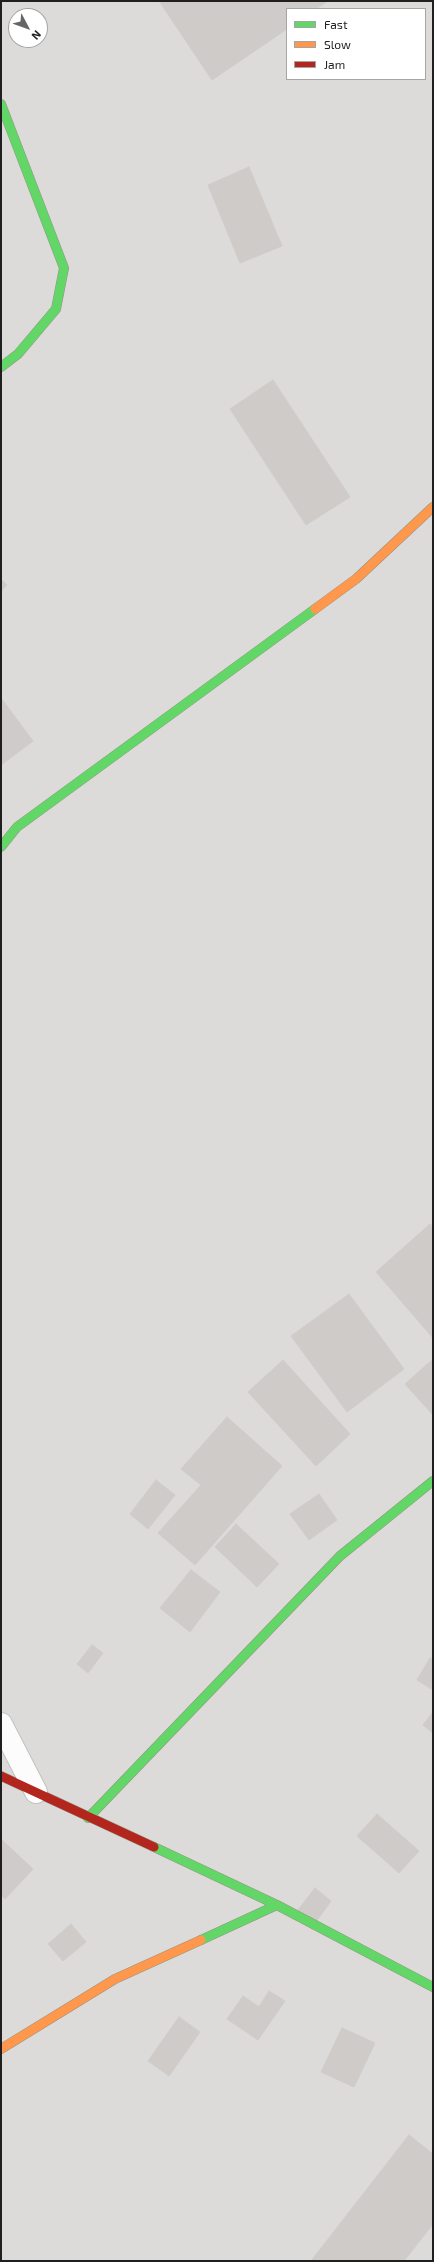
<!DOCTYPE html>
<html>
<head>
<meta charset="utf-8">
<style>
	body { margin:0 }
	#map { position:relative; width:434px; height:2262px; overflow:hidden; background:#edebe8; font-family:"Exo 2",sans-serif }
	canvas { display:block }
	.frame { position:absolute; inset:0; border:2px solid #1f1f1f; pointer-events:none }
	.legend { position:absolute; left:286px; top:8px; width:140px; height:72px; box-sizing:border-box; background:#fff; border:1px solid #a5a5a5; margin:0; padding:5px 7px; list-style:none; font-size:12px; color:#1f1f1f }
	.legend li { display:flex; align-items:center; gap:8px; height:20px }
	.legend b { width:20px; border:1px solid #a5a5a5 }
	.north { position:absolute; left:8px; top:8px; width:40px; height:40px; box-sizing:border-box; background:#fff; border:1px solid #a5a5a5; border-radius:50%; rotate:131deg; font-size:11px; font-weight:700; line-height:16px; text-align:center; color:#1f1f1f }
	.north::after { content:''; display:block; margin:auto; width:14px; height:18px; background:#676665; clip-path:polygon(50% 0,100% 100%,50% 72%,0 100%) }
</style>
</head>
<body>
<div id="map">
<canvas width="434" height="2262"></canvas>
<div class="frame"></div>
<ul class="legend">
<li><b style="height:5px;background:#63d668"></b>Fast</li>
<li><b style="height:5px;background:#ff974d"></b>Slow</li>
<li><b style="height:5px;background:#b3261e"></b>Jam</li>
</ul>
<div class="north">N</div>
</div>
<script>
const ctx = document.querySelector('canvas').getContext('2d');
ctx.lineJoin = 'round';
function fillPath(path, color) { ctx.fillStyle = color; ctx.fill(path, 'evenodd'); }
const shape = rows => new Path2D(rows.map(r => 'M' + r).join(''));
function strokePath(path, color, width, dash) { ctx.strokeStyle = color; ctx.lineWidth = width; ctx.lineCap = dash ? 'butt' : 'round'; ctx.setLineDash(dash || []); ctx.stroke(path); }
fillPath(shape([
	[1,1,433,1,433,2261,1,2261],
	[287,9,425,9,425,79,287,79],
	[16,16,40,16,40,40,16,40]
]), '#dcdbd9');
const building = shape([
	[159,1,328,1,316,9,287,9,287,29,212,80,159,1],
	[249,167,282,246,240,263,208,185,249,167],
	[273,380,350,497,306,525,230,409,273,380],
	[1,579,7,585,1,591,1,579],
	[1,698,33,741,1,765,1,698],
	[430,1224,433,1228,433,1338,376,1272,430,1224],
	[349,1294,404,1369,347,1412,291,1336,349,1294],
	[433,1359,433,1415,405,1384,433,1359],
	[283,1360,350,1434,316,1466,248,1392,283,1360],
	[227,1417,282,1466,195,1565,158,1533,201,1485,181,1469,227,1417],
	[156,1480,175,1495,148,1529,130,1514,156,1480],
	[319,1494,337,1520,309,1540,290,1514,319,1494],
	[236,1524,279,1564,257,1587,215,1547,236,1524],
	[191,1570,220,1592,190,1632,160,1608,191,1570],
	[92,1645,103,1653,88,1673,77,1664,92,1645],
	[430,1658,433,1660,433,1690,417,1680,430,1658],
	[433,1712,433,1733,423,1725,433,1712],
	[377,1814,419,1851,399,1873,357,1836,377,1814],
	[1,1839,33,1869,5,1899,1,1895,1,1839],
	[315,1888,331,1901,315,1923,298,1910,315,1888],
	[71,1924,86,1942,63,1961,48,1944,71,1924],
	[269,1991,285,2001,258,2040,227,2019,243,1996,259,2007,269,1991],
	[179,2017,200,2032,169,2076,148,2061,179,2017],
	[342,2028,375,2043,354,2087,321,2072,342,2028],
	[409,2135,433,2154,433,2224,404,2261,311,2261,409,2135]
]);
fillPath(building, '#cecbc9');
strokePath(building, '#d0ccca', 1);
const street = shape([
	[1,1724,36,1792]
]);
const fast = shape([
	[1,104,64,268,56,309,18,354,1,367],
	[1,847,17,827,315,609],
	[88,1818,340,1556,433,1481],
	[154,1847,277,1905,433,1987],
	[201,1940,277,1905]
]);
const slow = shape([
	[315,609,356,579,433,507],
	[1,2049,115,1979,201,1940]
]);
const jam = shape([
	[1,1776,154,1847]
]);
strokePath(street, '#c3c2c0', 24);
strokePath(fast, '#959582', 10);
strokePath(slow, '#959582', 10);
strokePath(jam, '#959582', 10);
strokePath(street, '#fcfcfc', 22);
strokePath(fast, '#63d668', 9);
strokePath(slow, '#ff974d', 9);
strokePath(jam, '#b3261e', 9);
</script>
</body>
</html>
